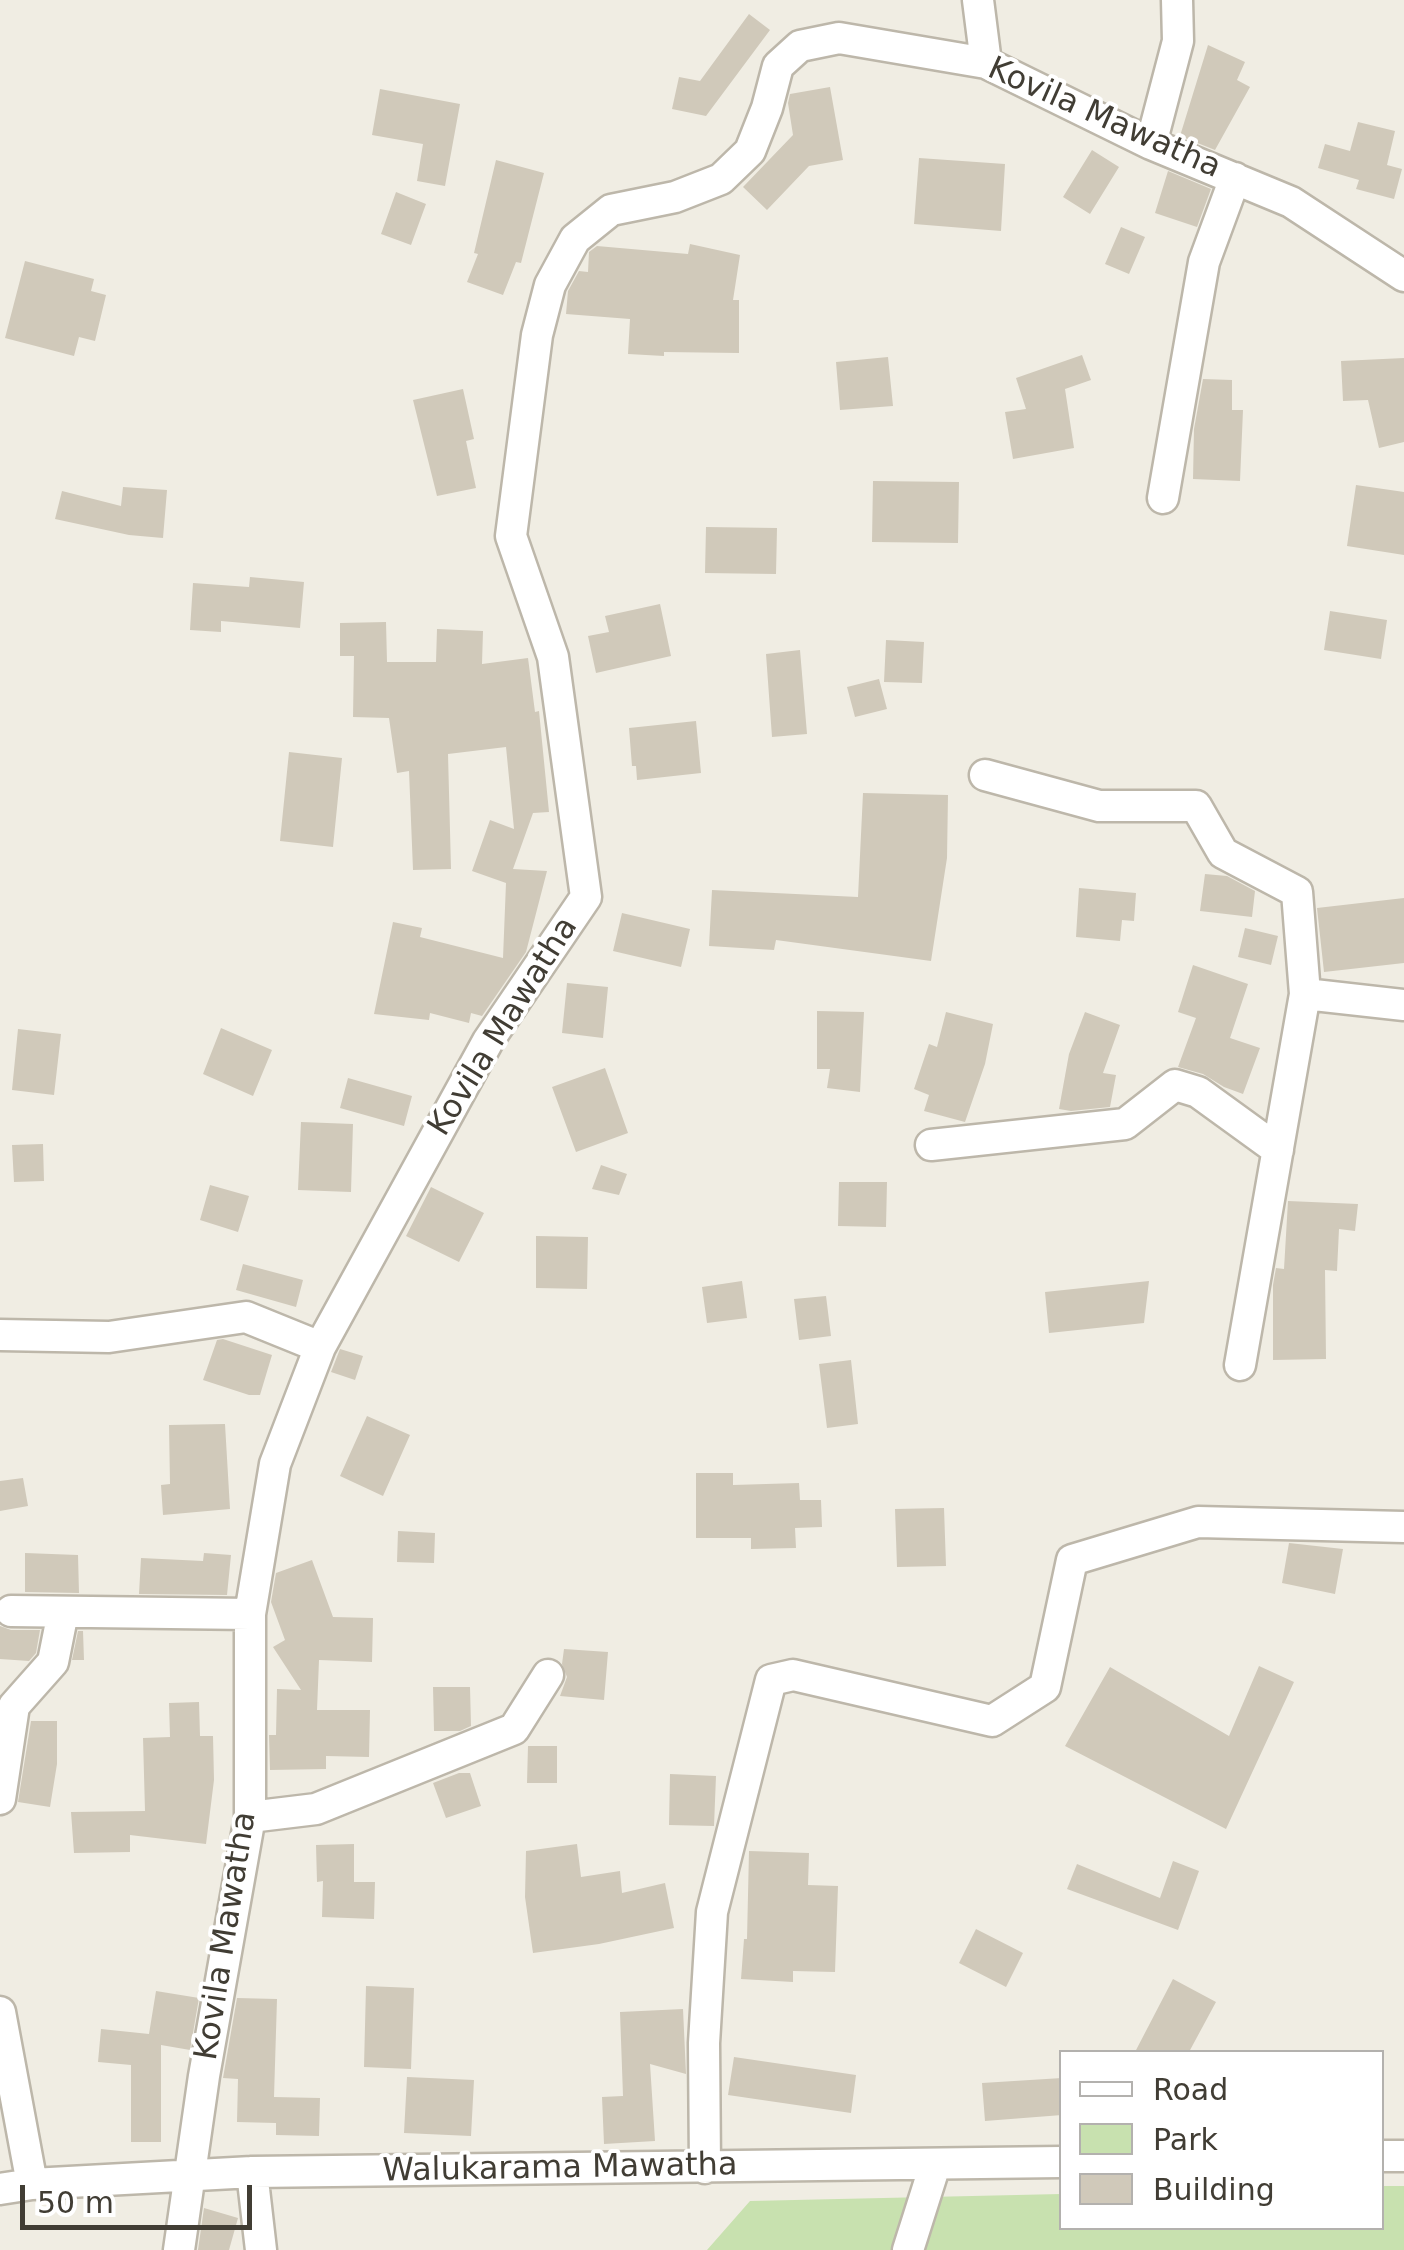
<!DOCTYPE html>
<html>
<head>
<meta charset="utf-8">
<style>
	body { margin:0 }
	#map { position:relative; width:1404px; height:2250px; overflow:hidden; background:#f0ede3; font-family:"DejaVu Sans",sans-serif }
	canvas { display:block }
	.legend { position:absolute; left:1059px; top:2050px; width:325px; height:180px; box-sizing:border-box; background:#fff; border:2px solid #b3b1ae; margin:0; padding:12px 18px; list-style:none; font-size:30px; color:#413d34 }
	.legend li { display:flex; align-items:center; gap:20px; height:50px }
	.legend b { width:50px; border:2px solid #b3b1ae }
	.scale { position:absolute; left:20px; top:2185px; width:232px; height:45px; box-sizing:border-box; border:5px solid #413d34; border-top:0; padding-left:12px; font-size:30px; line-height:35px; white-space:nowrap; color:#413d34; -webkit-text-stroke:8px #fff; paint-order:stroke }
</style>
</head>
<body>
<div id="map">
<canvas width="1404" height="2250"></canvas>
<ul class="legend">
<li><b style="height:12px;background:#fff"></b>Road</li>
<li><b style="height:28px;background:#c8e1af"></b>Park</li>
<li><b style="height:28px;background:#d0c9ba"></b>Building</li>
</ul>
<div class="scale">50 m</div>
</div>
<script>
const ctx = document.querySelector('canvas').getContext('2d');
ctx.lineJoin = 'round';
function fillPath(path, color) { ctx.fillStyle = color; ctx.fill(path, 'evenodd'); }
const shape = rows => new Path2D(rows.map(r => 'M' + r).join(''));
function strokePath(path, color, width, dash) { ctx.strokeStyle = color; ctx.lineWidth = width; ctx.lineCap = dash ? 'butt' : 'round'; ctx.setLineDash(dash || []); ctx.stroke(path); }
function drawText(font, color, halo, rows, align = 'center') {
  ctx.font = font + ' "DejaVu Sans",sans-serif'; ctx.lineWidth = 8; ctx.setLineDash([]); ctx.textBaseline = 'middle'; ctx.strokeStyle = halo; ctx.fillStyle = color; for (const [text, x, y, turn = 0] of rows) {
    ctx.save(); ctx.translate(x, y); ctx.rotate((+turn || 0) * Math.PI / 180); ctx.textAlign = isNaN(turn) ? turn : align; if (halo) ctx.strokeText(text, 0, 0); ctx.fillText(text, 0, 0); ctx.restore();
  }
}
fillPath(shape([
	[1382,2186,1404,2186,1404,2250,707,2250,750,2201,1061,2194,1062,2228,1382,2228]
]), '#c8e1af');
fillPath(shape([
	[749,14,770,30,706,116,672,109,679,77,700,81],
	[1208,45,1245,62,1237,80,1250,87,1215,150,1180,136],
	[830,87,843,160,809,166,767,210,743,187,793,135,788,103,790,94],
	[380,89,460,104,445,186,417,181,423,144,372,135],
	[1358,122,1395,131,1387,165,1402,169,1394,199,1356,189,1359,180,1318,168,1325,144,1350,151],
	[1092,150,1119,167,1090,214,1063,197],
	[919,158,1005,164,1001,231,914,224],
	[496,160,544,173,521,263,516,262,503,295,467,282,478,254,474,253],
	[1168,171,1211,189,1197,227,1155,213],
	[396,192,426,204,411,245,381,234],
	[1121,227,1145,237,1129,274,1105,264],
	[690,244,740,255,733,300,739,300,739,353,664,352,664,356,628,354,630,319,566,314,568,291,579,271,588,272,589,252,597,246,688,254],
	[25,261,94,279,91,291,106,295,95,341,79,337,74,356,5,338],
	[1082,355,1091,380,1065,389,1074,448,1013,459,1005,412,1026,409,1016,378],
	[888,357,893,406,840,410,836,362],
	[1404,358,1404,442,1379,448,1368,400,1343,401,1341,361],
	[1203,379,1232,380,1232,410,1243,410,1240,481,1193,479,1194,429],
	[463,389,474,439,466,441,476,488,437,496,413,400],
	[873,481,959,482,958,543,872,542],
	[1356,485,1404,492,1404,555,1347,546],
	[123,487,167,490,163,538,129,535,55,519,62,491,121,506],
	[706,527,777,528,776,574,705,573],
	[250,577,304,582,300,628,221,621,221,632,190,630,193,583,249,587],
	[660,604,671,656,596,673,588,636,609,632,605,616],
	[1330,611,1387,620,1381,659,1324,650],
	[386,622,387,662,436,662,437,629,483,631,482,664,528,658,535,712,539,711,549,812,533,813,513,869,547,871,526,952,482,1016,471,1013,469,1023,430,1013,429,1020,374,1014,393,922,422,928,420,937,503,958,506,883,472,871,490,820,514,829,506,747,448,754,451,869,413,870,409,771,397,773,389,718,353,717,354,656,340,656,340,623],
	[886,640,924,642,922,683,884,682],
	[800,650,807,734,772,737,766,654],
	[879,679,887,709,855,717,847,687],
	[696,721,701,773,637,780,636,766,632,766,629,728],
	[289,752,342,758,333,847,280,841],
	[863,793,948,795,947,858,931,961,776,940,774,950,709,946,712,890,858,897],
	[1205,874,1227,876,1255,891,1252,917,1200,911],
	[1079,888,1136,893,1134,921,1122,920,1120,941,1076,937],
	[1404,898,1404,963,1324,972,1317,908],
	[622,913,690,929,681,967,613,951],
	[1245,928,1278,936,1271,965,1238,957],
	[1193,965,1248,984,1230,1038,1260,1048,1243,1094,1224,1087,1203,1074,1178,1067,1196,1018,1178,1012],
	[567,983,608,987,603,1038,562,1033],
	[817,1011,864,1012,860,1092,827,1088,830,1069,817,1069],
	[946,1012,993,1024,985,1064,965,1122,924,1111,929,1095,914,1089,929,1044,937,1047],
	[1085,1012,1120,1025,1103,1073,1116,1075,1110,1107,1071,1111,1059,1109,1069,1054],
	[221,1028,272,1050,253,1096,203,1074],
	[18,1029,61,1034,54,1095,12,1090],
	[605,1068,628,1133,576,1152,552,1087],
	[348,1078,412,1096,404,1126,340,1108],
	[301,1122,353,1124,351,1192,298,1190],
	[43,1144,44,1181,14,1182,12,1145],
	[601,1165,627,1174,619,1195,592,1189],
	[839,1182,887,1182,886,1227,838,1226],
	[210,1185,249,1196,238,1232,200,1220],
	[431,1187,484,1213,459,1262,406,1236],
	[1288,1201,1358,1204,1355,1231,1339,1229,1337,1271,1325,1270,1326,1359,1273,1360,1273,1285,1276,1268,1284,1269],
	[536,1236,588,1237,587,1289,536,1288],
	[243,1264,303,1280,296,1307,236,1290],
	[742,1281,747,1318,707,1323,702,1287],
	[1149,1281,1144,1323,1049,1333,1045,1292],
	[826,1296,831,1336,799,1340,794,1299],
	[223,1339,272,1355,260,1395,249,1395,203,1380,217,1340],
	[340,1349,363,1356,355,1380,331,1372],
	[851,1360,858,1424,827,1428,819,1364],
	[367,1416,410,1435,383,1496,340,1476],
	[225,1424,230,1509,163,1515,161,1485,170,1484,169,1425],
	[696,1473,733,1473,733,1485,799,1483,800,1500,821,1500,822,1527,795,1528,796,1548,751,1549,751,1538,696,1538],
	[23,1478,28,1506,0,1511,0,1481],
	[944,1508,946,1566,897,1567,895,1509],
	[398,1531,435,1533,434,1563,397,1562],
	[1289,1543,1343,1549,1335,1594,1282,1583],
	[25,1553,78,1555,79,1593,25,1592],
	[204,1553,231,1555,227,1595,139,1594,141,1558,203,1561],
	[312,1560,333,1617,373,1618,372,1662,319,1660,317,1710,370,1710,369,1757,326,1756,326,1769,270,1770,269,1735,276,1735,277,1689,301,1690,273,1647,285,1640,271,1602,276,1573],
	[0,1626,11,1630,40,1630,36,1653,29,1661,0,1659],
	[78,1631,83,1631,84,1660,72,1660],
	[564,1649,608,1652,604,1700,560,1696,567,1677,562,1664],
	[1259,1666,1294,1682,1226,1829,1065,1746,1110,1667,1229,1736],
	[433,1687,470,1687,471,1726,460,1731,434,1731],
	[199,1702,200,1736,213,1736,214,1780,206,1844,130,1835,130,1852,74,1853,71,1812,145,1811,143,1738,170,1737,169,1703],
	[31,1721,57,1721,57,1764,50,1807,18,1802],
	[528,1746,557,1746,557,1783,527,1783],
	[459,1773,470,1773,481,1806,446,1818,433,1783],
	[670,1774,716,1776,714,1826,669,1825],
	[354,1844,354,1882,375,1882,374,1919,322,1917,323,1881,317,1882,316,1845],
	[577,1844,581,1877,620,1871,622,1893,665,1883,674,1928,599,1944,533,1953,525,1897,526,1851],
	[749,1851,809,1853,808,1885,838,1886,835,1972,793,1971,793,1982,741,1979,744,1939,747,1939],
	[1173,1861,1199,1871,1178,1930,1067,1889,1077,1864,1160,1898],
	[976,1929,1023,1953,1006,1987,959,1963],
	[1173,1979,1216,2002,1189,2052,1135,2052],
	[366,1986,414,1988,411,2069,364,2067],
	[156,1991,199,1998,190,2050,161,2045,161,2142,131,2142,131,2065,98,2062,101,2029,149,2034],
	[237,1998,277,1999,274,2097,320,2098,319,2136,276,2135,276,2123,237,2122,238,2079,223,2078],
	[683,2009,686,2074,650,2064,655,2141,604,2144,602,2097,623,2096,620,2012],
	[734,2057,856,2075,851,2113,728,2095],
	[407,2077,474,2080,471,2136,404,2133],
	[1062,2078,1062,2115,985,2121,982,2083],
	[204,2208,238,2218,229,2250,198,2250]
]), '#d0c9ba');
const minor = shape([
	[978,0,986,63],
	[1151,144,1178,41,1177,0],
	[1163,498,1204,262,1235,178],
	[985,775,1099,806,1196,806,1223,853,1297,892,1305,994,1404,1005],
	[931,1145,1125,1124,1175,1085,1198,1092,1278,1150],
	[0,1335,109,1337,246,1317,320,1347],
	[1240,1365,1305,994],
	[11,1611,250,1614],
	[0,1799,14,1706,53,1662,63,1612],
	[250,1817,316,1809,514,1729,548,1675],
	[0,2012,32,2184],
	[1382,2156,1404,2156],
	[705,2168,704,2043,712,1912,771,1680,793,1675,992,1721,1045,1687,1072,1560,1198,1522,1404,1527],
	[252,2172,261,2250],
	[0,2189,32,2184,252,2172,1062,2162],
	[179,2250,204,2076,250,1817,250,1614,275,1464,320,1347,488,1041,586,897,553,657,511,536,537,335,550,285,575,239,611,210,675,197,721,179,750,151,767,108,778,66,800,46,839,38,986,63,1151,144,1291,202,1404,276],
	[908,2250,935,2165]
]);
strokePath(minor, '#bdb7aa', 35);
strokePath(minor, '#fff', 30);
drawText('32px', '#413d34', '#fff', [
	["Kovila Mawatha",1104,119,24],
	["Kovila Mawatha",504,1027,-58],
	["Kovila Mawatha",227,1936,-81],
	["Walukarama Mawatha",560,2169,-1]
]);
</script>
</body>
</html>
